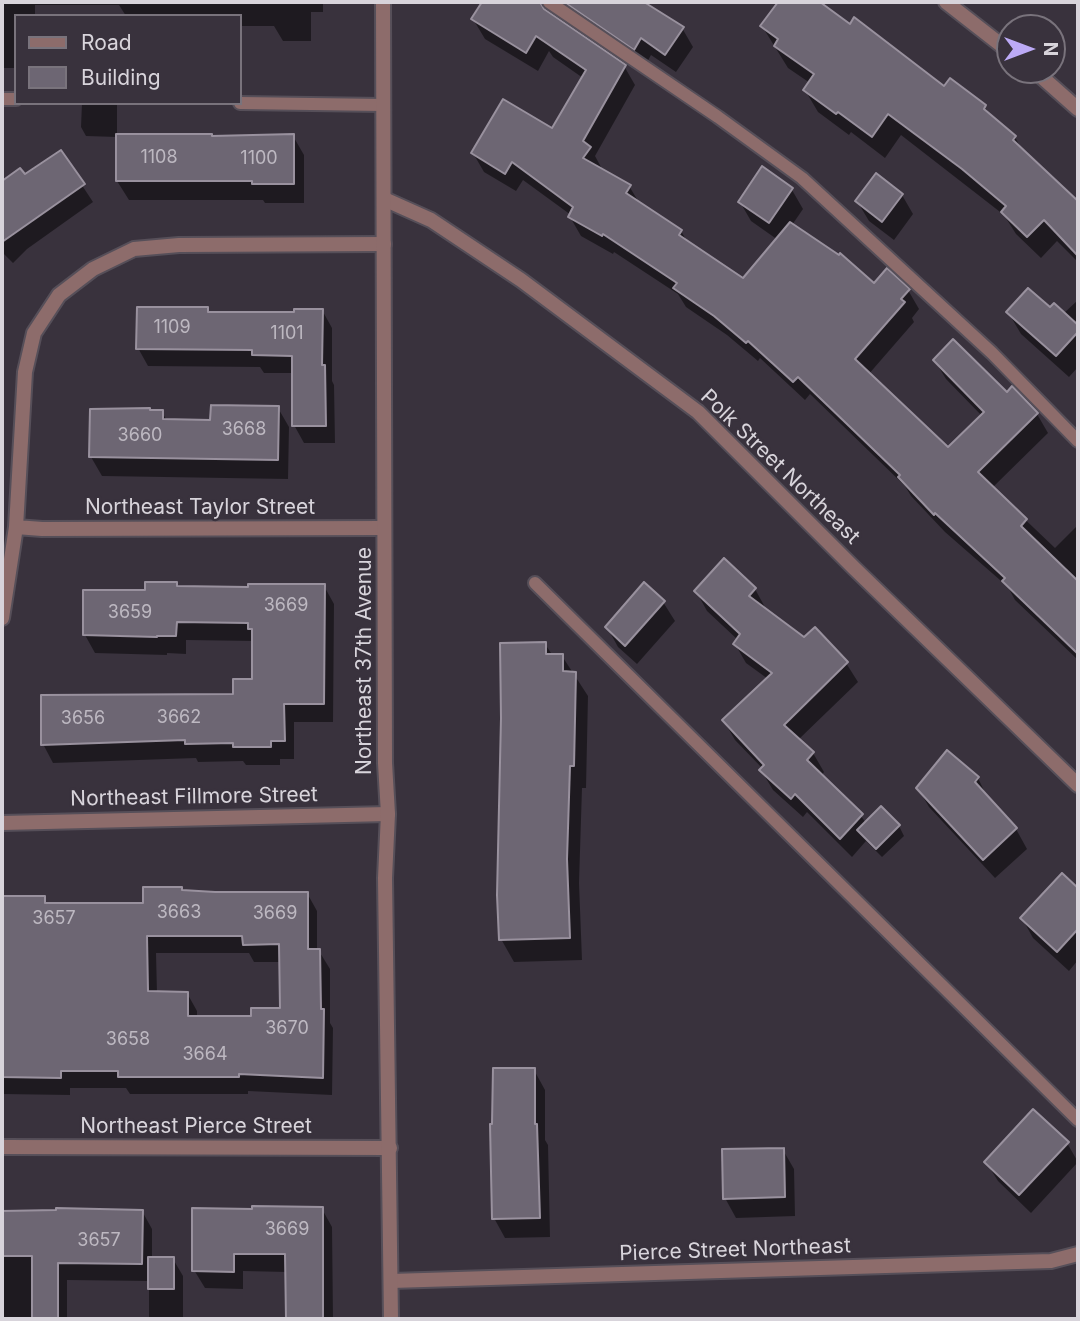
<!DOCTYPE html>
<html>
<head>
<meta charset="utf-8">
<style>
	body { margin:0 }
	#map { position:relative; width:1080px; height:1321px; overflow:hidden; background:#39323d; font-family:Inter,sans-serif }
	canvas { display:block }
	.frame { position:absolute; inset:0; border:4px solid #d8d4db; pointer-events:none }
	.legend { position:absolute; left:14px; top:14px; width:228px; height:91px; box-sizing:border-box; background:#39323d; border:2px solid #79737c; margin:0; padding:9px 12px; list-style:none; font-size:21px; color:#d8d4db }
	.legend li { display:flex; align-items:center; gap:14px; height:35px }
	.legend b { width:35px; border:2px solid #79737c }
	.north { position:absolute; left:996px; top:14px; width:70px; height:70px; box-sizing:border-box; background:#39323d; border:2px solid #79737c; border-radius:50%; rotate:90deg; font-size:19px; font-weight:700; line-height:28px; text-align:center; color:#d8d4db }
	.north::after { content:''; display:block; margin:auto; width:24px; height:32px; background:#bcaaf6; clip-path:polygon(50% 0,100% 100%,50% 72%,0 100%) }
</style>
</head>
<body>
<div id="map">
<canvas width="1080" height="1321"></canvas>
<div class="frame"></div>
<ul class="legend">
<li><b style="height:9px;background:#8d6c6b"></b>Road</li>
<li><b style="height:19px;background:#6d6673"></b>Building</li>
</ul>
<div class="north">N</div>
</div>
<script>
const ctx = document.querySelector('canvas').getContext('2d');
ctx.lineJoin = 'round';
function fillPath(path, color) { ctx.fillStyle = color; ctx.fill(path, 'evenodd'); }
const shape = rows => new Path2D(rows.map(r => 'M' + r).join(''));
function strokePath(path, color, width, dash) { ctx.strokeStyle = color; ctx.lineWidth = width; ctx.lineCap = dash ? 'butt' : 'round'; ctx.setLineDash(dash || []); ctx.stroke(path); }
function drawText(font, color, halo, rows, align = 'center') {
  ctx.font = font + ' Inter,sans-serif'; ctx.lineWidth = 5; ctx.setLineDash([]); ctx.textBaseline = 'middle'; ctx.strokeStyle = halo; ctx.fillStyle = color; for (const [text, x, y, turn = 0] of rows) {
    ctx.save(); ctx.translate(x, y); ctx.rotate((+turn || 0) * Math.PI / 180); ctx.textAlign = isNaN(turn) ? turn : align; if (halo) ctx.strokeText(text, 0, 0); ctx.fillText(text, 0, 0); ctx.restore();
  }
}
fillPath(shape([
	[2,2,323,2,323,12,311,12,311,41,283,41,274,26,242,26,240,16,126,16,119,5,35,5,35,16,16,16,16,68,2,68],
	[484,2,517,2,624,66,635,85,595,156,601,167,599,169,629,186,640,204,681,231,688,243,744,280,778,240,751,221,740,202,762,169,792,190,803,209,792,225,875,286,908,290,919,309,912,318,914,322,868,375,948,449,982,416,946,379,935,361,1007,395,1037,414,1048,433,992,488,1055,548,1078,525,1078,660,1015,600,1008,587,945,532,911,496,905,486,810,394,805,400,760,358,758,361,727,335,686,307,678,294,614,252,613,254,581,236,570,217,571,215,523,180,516,191,484,172,473,153,552,131,583,78,553,57,549,51,538,71,485,39,473,19],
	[569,2,642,2,682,28,693,47,676,72,651,55,645,66,578,21],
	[780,2,817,2,945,88,985,107,991,117,1015,137,1023,152,1078,203,1078,262,1057,241,1041,258,1016,234,1004,215,901,135,885,158,851,132,849,135,818,112,805,90,810,83,788,68,762,26],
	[82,103,117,103,117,136,212,138,293,136,304,155,304,203,265,203,263,200,129,200,117,181,117,137,86,136,81,127],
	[60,152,93,202,27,249,13,263,2,252,2,194],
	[902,195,913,214,894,240,869,221,857,201],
	[1078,300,1078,367,1069,377,1021,334,1008,312,1050,310,1063,314],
	[207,309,210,314,296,314,322,310,332,328,332,381,334,385,335,443,304,443,294,425,294,373,264,373,260,367,148,366,138,348],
	[278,408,289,427,288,479,102,476,91,457,150,412,162,412,167,421,212,422],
	[176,584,178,588,250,589,324,586,334,604,333,722,294,722,294,759,280,759,280,765,246,765,243,761,198,762,196,758,53,763,43,744,235,696,254,680,254,641,186,640,186,654,167,653,167,655,95,653,85,635,147,592],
	[755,589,766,609,805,640,846,663,858,682,798,740,813,753,824,772,821,776,861,816,866,823,881,808,899,826,904,836,882,857,866,841,852,857,807,812,803,817,773,790,761,770,763,769,735,740,724,721,768,679,746,663,735,644,738,640,707,611,696,591],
	[663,602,675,621,637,664,618,647,607,627],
	[545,644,553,656,562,656,588,696,586,788,582,788,579,883,582,960,514,962,501,939],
	[978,778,988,799,1016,829,1027,849,995,878,929,807,918,788],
	[1062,875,1078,890,1078,960,1069,971,1033,938,1022,918],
	[183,892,307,893,317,911,317,951,319,951,330,969,330,1023,333,1028,332,1095,248,1091,248,1094,130,1094,126,1088,70,1088,70,1095,2,1094,4,898,44,898,48,905,145,905],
	[156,953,249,953,254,962,281,962,282,1010,253,1018,197,1018,197,1011,187,993,157,993],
	[534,1070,545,1090,545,1140,548,1145,550,1237,505,1238,494,1218],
	[1067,1143,1078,1162,1031,1213,998,1181,986,1162],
	[783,1150,794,1169,795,1216,736,1218,725,1198],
	[322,1209,332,1227,333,1319,287,1319,287,1272,243,1271,243,1289,205,1288,194,1270],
	[142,1211,152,1229,152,1259,173,1259,183,1276,183,1319,149,1319,149,1281,67,1280,67,1319,2,1319,2,1212]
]), '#0007');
const building = shape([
	[482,2,540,2,544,9,626,65,583,141,591,147,583,158,631,185,626,193,682,230,679,235,743,278,790,222,839,255,840,253,874,283,887,268,910,289,901,299,905,302,855,359,948,447,984,412,933,360,953,339,1007,392,1012,386,1038,413,978,472,1027,519,1021,526,1078,581,1078,654,1002,581,1005,578,935,513,934,515,898,477,900,475,798,377,793,382,748,341,746,343,714,316,673,288,677,283,603,234,602,236,568,217,573,207,512,162,505,174,471,153,503,99,552,128,586,70,536,36,526,53,471,19,482,2],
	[564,2,644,2,684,27,665,55,641,38,634,50,564,2],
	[778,2,820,2,850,24,854,17,944,86,950,78,986,105,984,109,1016,136,1013,140,1078,201,1078,256,1044,220,1027,237,1001,212,1006,206,962,169,888,114,872,137,838,112,836,114,803,90,814,74,774,46,778,39,760,26,778,2],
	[116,134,212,134,212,136,294,134,294,184,252,184,252,181,116,181,116,134],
	[61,150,85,184,2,242,2,181,20,168,25,174,61,150],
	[762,166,793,188,769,223,738,202,762,166],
	[876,173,903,194,882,222,855,201,876,173],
	[1028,288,1050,307,1054,303,1078,325,1078,332,1056,356,1006,312,1028,288],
	[137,307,208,307,208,312,294,312,294,309,323,309,322,365,325,365,326,426,292,426,292,356,252,355,252,350,136,349,137,307],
	[211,405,279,406,278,460,89,457,90,409,150,408,150,410,163,410,163,419,210,420,211,405],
	[724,558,756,588,749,596,804,637,815,627,848,662,784,725,814,752,807,760,863,814,840,839,795,794,791,799,759,770,764,765,722,720,772,673,733,644,740,634,694,591,724,558],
	[145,582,177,582,177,586,248,587,248,584,325,584,324,704,284,704,285,741,271,741,271,747,233,747,233,743,185,744,185,740,41,745,41,695,233,694,233,679,252,679,252,629,248,629,248,623,177,622,176,636,157,636,157,637,83,635,83,590,145,590,145,582],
	[644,582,665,601,625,646,605,627,644,582],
	[546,642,546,654,563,654,563,671,576,672,574,766,570,766,567,859,570,938,499,940,497,895,501,718,500,643,546,642],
	[947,750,979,777,975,782,1017,828,983,860,916,788,947,750],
	[881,806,900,825,876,849,857,830,881,806],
	[1062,873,1078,888,1078,929,1057,952,1020,918,1062,873],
	[143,887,182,887,182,890,215,892,308,892,308,949,320,949,321,1009,324,1009,323,1078,239,1074,239,1077,118,1077,118,1071,61,1071,61,1078,2,1077,2,896,45,896,45,903,143,903,143,887],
	[147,936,242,936,243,945,279,944,280,1008,251,1008,251,1016,188,1016,188,992,148,991,147,936],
	[493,1068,535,1068,535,1124,537,1124,540,1218,492,1219,490,1124,492,1124,493,1068],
	[1033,1109,1069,1142,1019,1195,984,1162,1033,1109],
	[784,1148,785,1197,723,1199,722,1149,784,1148],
	[252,1206,323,1207,323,1319,286,1319,285,1254,234,1254,234,1272,192,1271,192,1208,252,1209,252,1206],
	[56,1208,143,1210,142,1264,58,1263,58,1319,32,1319,32,1256,2,1256,2,1211,56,1210,56,1208],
	[148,1257,174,1257,174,1289,148,1289,148,1257]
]);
fillPath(building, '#6d6673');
strokePath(building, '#99919e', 2);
const service = shape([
	[549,2,718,117,802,178,992,353,1078,441],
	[2,99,16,99],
	[240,103,383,105],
	[535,583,1078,1120]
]);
const minor = shape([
	[946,2,1010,52],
	[1034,70,1078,109],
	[384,199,431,220,521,280,698,412,854,568,1078,785],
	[16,527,42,529,384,528],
	[2,618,16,527,25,372,34,333,59,295,93,269,134,249,179,245,384,244],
	[2,823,388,814],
	[2,1147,390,1148],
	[391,1281,1051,1261,1078,1254]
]);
const tertiary = shape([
	[383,2,385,763,388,814,385,878,391,1319]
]);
strokePath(service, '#564f59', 16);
strokePath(minor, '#564f59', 18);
strokePath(tertiary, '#564f59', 18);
strokePath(service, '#8d6c6b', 12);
strokePath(minor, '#8d6c6b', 14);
strokePath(tertiary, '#8d6c6b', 14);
drawText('18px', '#bdb8c1', null, [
	["1108",159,158],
	["1100",259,159],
	["1109",172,328],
	["1101",287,334],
	["3668",244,430],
	["3660",140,436],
	["3669",286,606],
	["3659",130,613],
	["3662",179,718],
	["3656",83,719],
	["3663",179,913],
	["3669",275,914],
	["3657",54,919],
	["3670",287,1029],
	["3658",128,1040],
	["3664",205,1055],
	["3669",287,1230],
	["3657",99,1241]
]);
drawText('21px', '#d8d4db', '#39323d', [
	["Polk Street Northeast",780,467,44],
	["Northeast Taylor Street",200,508],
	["Northeast 37th Avenue",365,661,-90],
	["Northeast Fillmore Street",194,797,-1],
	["Northeast Pierce Street",196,1127],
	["Pierce Street Northeast",735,1250,-2]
]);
</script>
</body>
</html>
